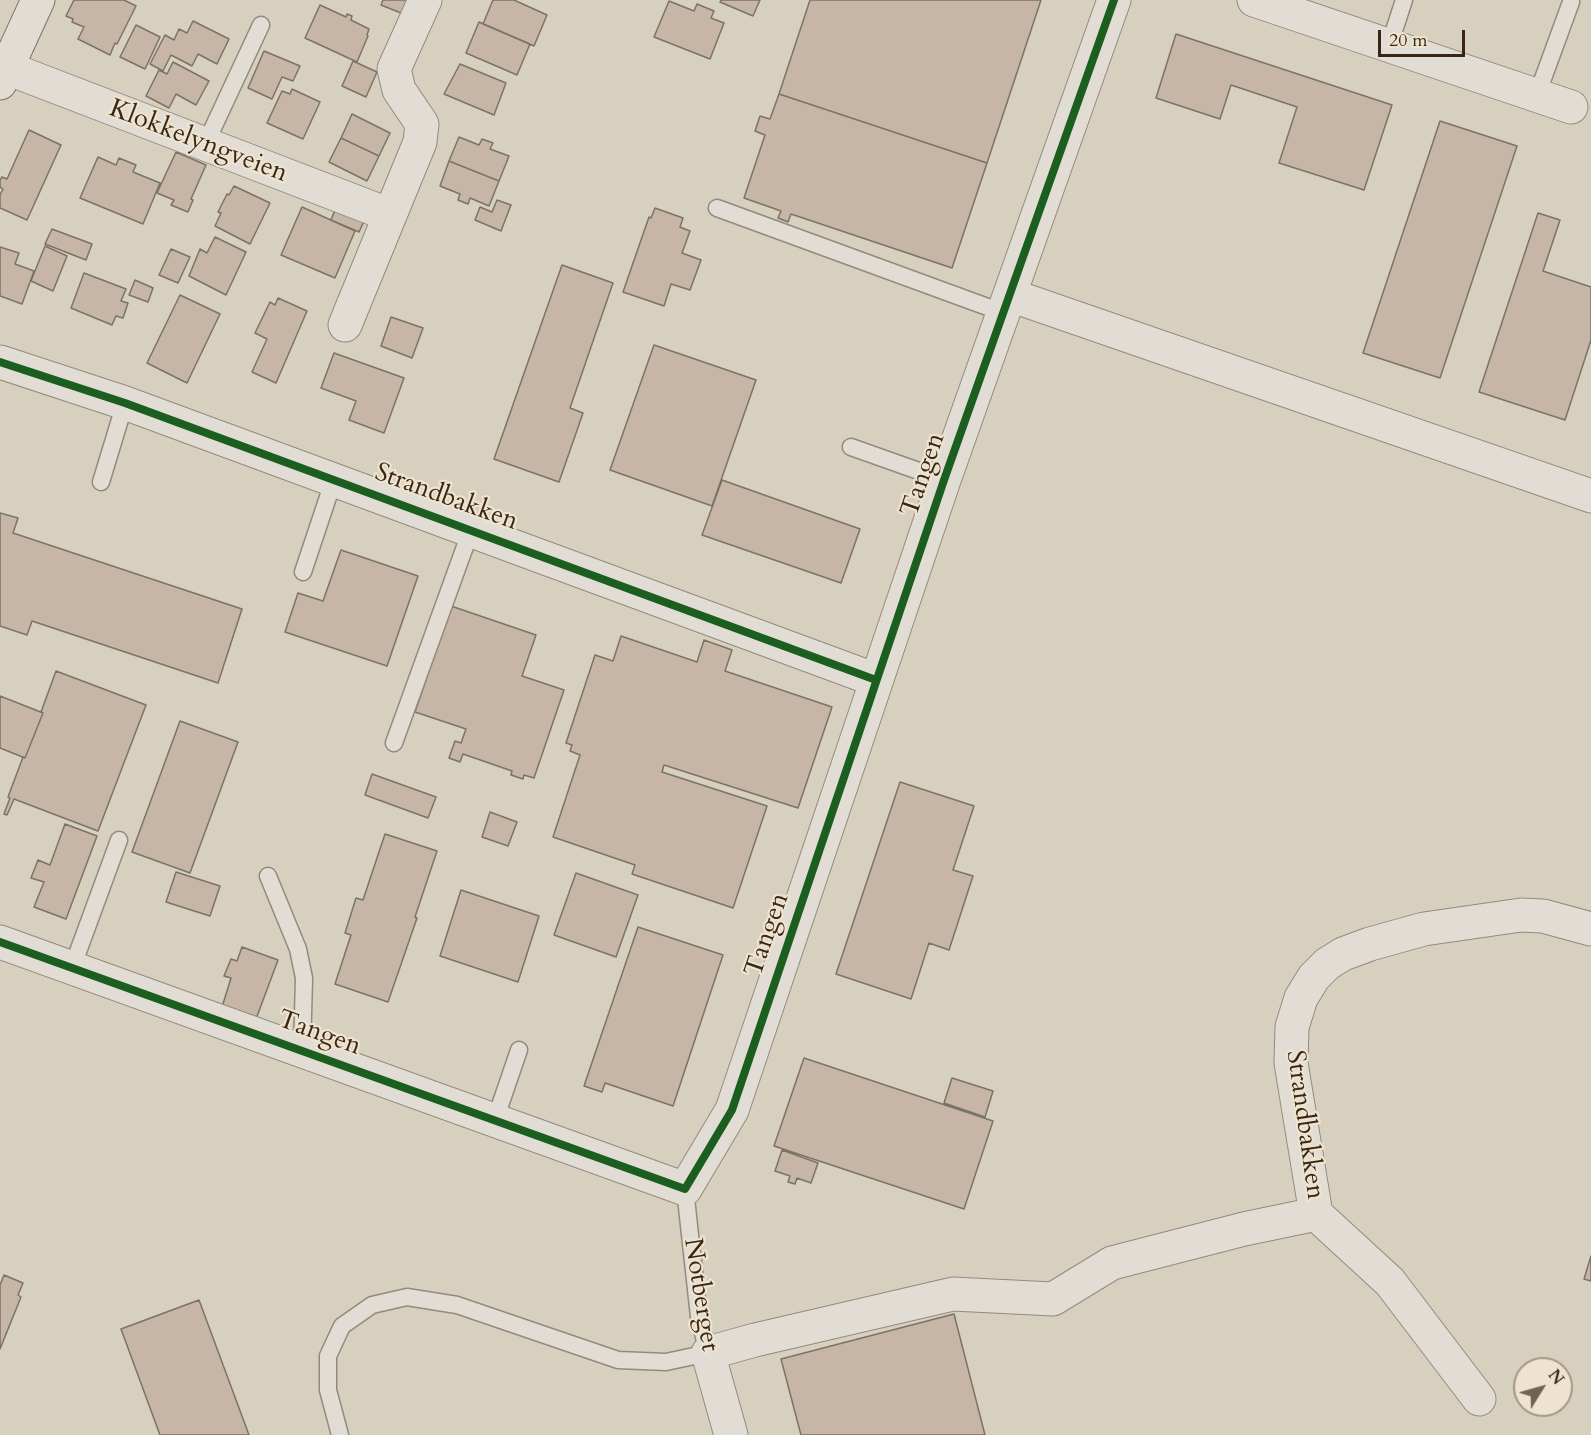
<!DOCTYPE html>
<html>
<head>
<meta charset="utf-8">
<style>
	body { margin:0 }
	#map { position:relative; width:1591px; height:1435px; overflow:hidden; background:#d8d0be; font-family:Cardo,serif }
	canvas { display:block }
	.north { position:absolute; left:1513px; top:1357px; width:60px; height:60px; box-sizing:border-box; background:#ede3ce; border:2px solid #a59785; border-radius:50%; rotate:53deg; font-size:16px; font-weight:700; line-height:24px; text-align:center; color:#392617 }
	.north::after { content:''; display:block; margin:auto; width:21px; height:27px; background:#716251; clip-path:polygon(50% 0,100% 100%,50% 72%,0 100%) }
	.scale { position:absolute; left:1378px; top:30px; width:87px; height:27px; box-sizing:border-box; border:3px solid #392617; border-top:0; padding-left:8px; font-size:18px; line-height:21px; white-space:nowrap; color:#392617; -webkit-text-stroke:4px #ede3ce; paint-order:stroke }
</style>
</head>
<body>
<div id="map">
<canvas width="1591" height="1435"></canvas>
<div class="north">N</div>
<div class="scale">20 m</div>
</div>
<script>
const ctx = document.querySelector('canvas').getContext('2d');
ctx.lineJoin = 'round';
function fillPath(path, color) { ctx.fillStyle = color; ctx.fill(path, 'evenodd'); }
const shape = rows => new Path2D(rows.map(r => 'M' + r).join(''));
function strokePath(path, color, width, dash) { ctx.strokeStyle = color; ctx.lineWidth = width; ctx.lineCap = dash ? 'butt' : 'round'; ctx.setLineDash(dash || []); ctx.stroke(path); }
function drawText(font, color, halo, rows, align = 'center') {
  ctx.font = font + ' Cardo,serif'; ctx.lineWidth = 4.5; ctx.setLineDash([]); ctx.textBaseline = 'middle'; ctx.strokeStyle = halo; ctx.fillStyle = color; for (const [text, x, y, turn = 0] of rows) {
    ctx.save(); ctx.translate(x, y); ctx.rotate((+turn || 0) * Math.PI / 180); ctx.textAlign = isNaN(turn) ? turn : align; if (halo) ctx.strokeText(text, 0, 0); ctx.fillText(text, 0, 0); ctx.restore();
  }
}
const building = shape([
	[74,0,124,0,136,6,117,44,115,43,110,55,78,39,84,27,72,22,73,19,66,16,74,0],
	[383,0,412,0,406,15,381,5,383,0],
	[493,0,514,0,547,15,534,46,483,24,493,0],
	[721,0,760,0,753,16,720,2,721,0],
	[810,0,1041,0,987,163,779,94,810,0],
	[669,1,694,11,697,4,714,11,711,18,724,23,710,59,654,37,669,1],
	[320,5,346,17,347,14,352,16,351,20,369,29,367,35,368,36,357,62,305,38,320,5],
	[193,21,229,39,217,64,198,54,192,66,171,55,163,71,150,64,165,35,174,40,179,29,187,33,193,21],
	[479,22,530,44,517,75,466,53,479,22],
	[136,25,160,37,145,69,120,57,136,25],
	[1176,34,1392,105,1364,190,1279,163,1297,107,1231,85,1220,119,1156,98,1176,34],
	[264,51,300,66,293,81,282,77,272,99,248,88,264,51],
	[353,61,377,72,366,97,342,86,353,61],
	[173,62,209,81,196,105,176,94,169,108,146,96,159,70,167,74,173,62],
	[460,64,506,83,494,115,444,94,460,64],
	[292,89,320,102,303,139,267,123,282,91,290,94,292,89],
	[779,94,987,163,952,268,791,214,788,222,778,218,781,211,744,198,765,135,755,131,760,116,770,119,779,94],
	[352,114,390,133,379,156,341,138,352,114],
	[1440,121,1517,146,1440,378,1363,353,1440,121],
	[29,130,61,145,27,220,0,208,0,195,3,189,0,187,0,180,2,177,7,179,29,130],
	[459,137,479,145,482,139,493,143,490,149,509,156,499,181,449,161,459,137],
	[341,138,379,156,367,181,329,162,341,138],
	[176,152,206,165,191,199,193,200,188,212,171,205,174,200,157,193,176,152],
	[98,157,116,165,119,158,136,165,133,172,160,183,143,224,80,198,98,157],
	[449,161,499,181,489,206,470,198,468,204,458,200,460,194,440,186,449,161],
	[234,186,270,203,250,244,215,226,221,213,218,212,227,194,229,195,234,186],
	[497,200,511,205,501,231,475,220,480,207,492,212,497,200],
	[337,205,366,217,359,232,331,220,337,205],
	[302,207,355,231,335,278,281,255,302,207],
	[655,208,683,218,680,227,690,231,682,253,701,260,690,290,671,284,664,306,623,292,649,217,651,218,655,208],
	[1538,213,1560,220,1543,271,1591,287,1591,340,1565,420,1479,392,1538,213],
	[52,229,92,244,86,260,45,244,52,229],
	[215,237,246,252,226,295,189,276,200,249,207,253,215,237],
	[45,246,67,256,53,291,31,281,45,246],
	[0,247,19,253,15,264,34,271,22,304,0,296,0,247],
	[171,249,190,257,178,283,159,275,171,249],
	[562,265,613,283,570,408,583,413,559,482,494,459,562,265],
	[84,273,126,289,121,301,128,303,123,318,116,316,112,325,71,308,84,273],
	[135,280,153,288,148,302,129,295,135,280],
	[180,295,220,314,187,383,147,363,180,295],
	[278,298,307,311,276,383,252,372,267,339,255,333,270,302,275,305,278,298],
	[391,317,423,328,412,358,381,346,391,317],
	[654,345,756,380,712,506,610,470,654,345],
	[334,353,404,378,384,433,349,420,356,401,321,388,334,353],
	[722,480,860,529,841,583,702,535,722,480],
	[0,513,18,518,13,533,242,609,218,683,32,621,27,635,0,626,0,513],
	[341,550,418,576,387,666,285,632,298,593,323,601,341,550],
	[451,606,536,635,522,676,564,690,534,778,524,775,523,779,511,775,512,771,463,754,460,762,449,758,455,741,461,743,466,729,415,712,451,606],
	[621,636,697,662,704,640,732,650,725,671,832,707,798,808,664,765,662,772,767,806,733,908,632,874,635,865,553,837,580,755,570,751,572,745,566,743,595,655,613,661,621,636],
	[56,671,146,705,98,831,14,799,7,815,4,814,10,798,8,797,23,757,25,758,43,713,41,712,56,671],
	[0,696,43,713,25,758,0,748,0,696],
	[180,721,238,742,190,873,132,852,180,721],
	[372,774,436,797,428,818,365,795,372,774],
	[900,782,974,806,953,870,973,876,949,950,929,943,911,999,836,974,900,782],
	[490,812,517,822,508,846,482,837,490,812],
	[65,824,97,836,66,919,34,907,44,882,31,878,38,860,50,865,65,824],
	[385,834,437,851,415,917,417,918,388,1002,335,984,351,935,345,933,356,898,363,900,385,834],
	[176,872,220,886,210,916,166,902,176,872],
	[576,873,638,895,616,957,554,935,576,873],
	[461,890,539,916,518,982,440,956,461,890],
	[638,927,723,955,673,1106,605,1083,602,1092,584,1086,638,927],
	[242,947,278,960,256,1019,222,1007,231,978,224,976,231,959,237,961,242,947],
	[804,1058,993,1121,964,1209,774,1146,804,1058],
	[952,1078,993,1091,985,1117,944,1103,952,1078],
	[782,1150,818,1163,811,1183,797,1178,795,1184,788,1182,790,1176,775,1171,782,1150],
	[1591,1256,1591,1281,1584,1279,1591,1256],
	[4,1275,23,1283,18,1295,21,1297,0,1349,0,1285,4,1275],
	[199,1300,249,1435,160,1435,121,1329,199,1300],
	[954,1314,985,1435,801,1435,781,1359,954,1314]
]);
fillPath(building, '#c7b6a6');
strokePath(building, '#7a7368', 1.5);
const service = shape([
	[1389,46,1404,0],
	[1537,95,1571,2],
	[205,145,261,25],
	[717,208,1004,313],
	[851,447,944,480],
	[101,482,125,403],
	[303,572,334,479],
	[394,743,471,530],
	[268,876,298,949,304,978,302,1051],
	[72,968,119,840],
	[495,1120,519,1050],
	[340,1435,328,1390,328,1356,342,1326,372,1305,407,1297,457,1305,618,1360,666,1362,708,1353,699,1317,685,1189]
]);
const minor = shape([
	[1254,0,1571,107],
	[7,68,390,215],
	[1010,295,1591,496],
	[345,325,420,142,422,124,399,90,394,69,425,0],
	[0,362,125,403,876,680],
	[0,942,685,1189,732,1110,944,480,1114,0],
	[1479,1399,1390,1282,1316,1214,1291,1063,1292,1027,1301,998,1314,977,1327,964,1343,954,1370,944,1424,929,1521,915,1543,916,1591,929],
	[731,1435,708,1353,755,1340,953,1294,1053,1299,1112,1263,1244,1229,1316,1214]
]);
const secondary = shape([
	[0,83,38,0]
]);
strokePath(service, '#928a7e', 19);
strokePath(minor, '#928a7e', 35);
strokePath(secondary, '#7a7368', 35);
strokePath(service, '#e1ddd4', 16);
strokePath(minor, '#e1ddd4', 33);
strokePath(secondary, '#e1ddd4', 33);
strokePath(shape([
	[0,362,125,403,876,680],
	[0,942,685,1189,732,1110,944,480,1114,0]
]), '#1b5e20', 8);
drawText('26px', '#392617', '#ede3ce', [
	["Klokkelyngveien",198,142,21],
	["Tangen",924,475,-71],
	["Strandbakken",446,498,20],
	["Tangen",768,935,-71],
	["Tangen",319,1034,20],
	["Strandbakken",1304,1125,82],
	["Notberget",700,1295,81]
]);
</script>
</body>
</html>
